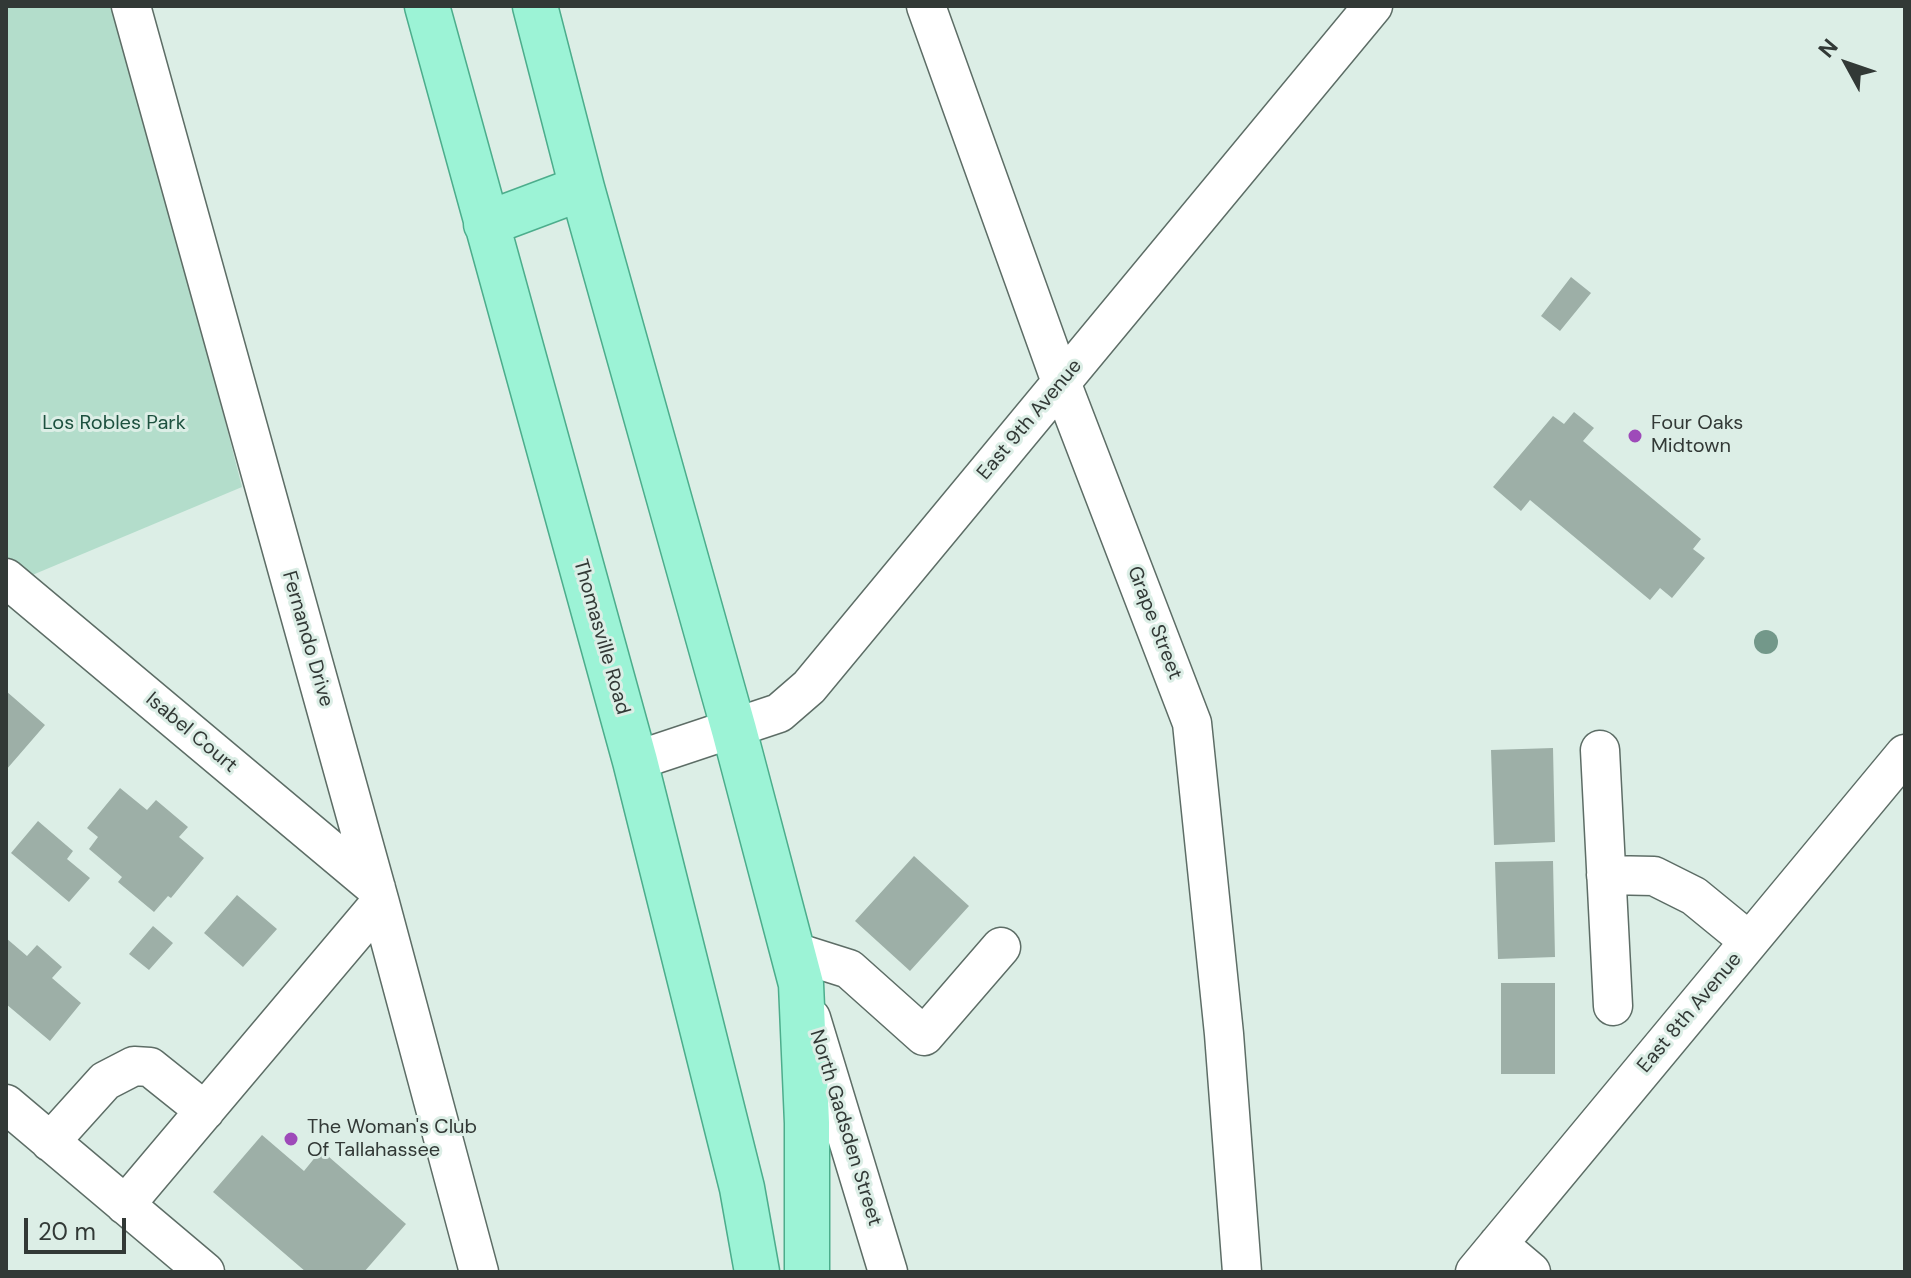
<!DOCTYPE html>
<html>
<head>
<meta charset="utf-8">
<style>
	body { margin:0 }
	#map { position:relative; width:1911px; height:1278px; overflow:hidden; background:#dceee6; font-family:"DM Sans",sans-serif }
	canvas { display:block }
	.frame { position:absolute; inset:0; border:8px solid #323936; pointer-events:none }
	.north { position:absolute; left:1807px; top:24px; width:80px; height:80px; -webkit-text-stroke:6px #dceee6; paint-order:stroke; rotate:310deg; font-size:22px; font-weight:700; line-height:32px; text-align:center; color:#323936 }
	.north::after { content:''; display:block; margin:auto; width:28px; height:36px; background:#323936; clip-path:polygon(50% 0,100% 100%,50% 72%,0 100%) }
	.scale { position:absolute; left:24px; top:1218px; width:102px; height:36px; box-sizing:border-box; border:4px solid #323936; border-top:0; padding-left:10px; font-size:24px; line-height:28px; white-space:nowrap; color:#323936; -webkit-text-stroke:6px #dceee6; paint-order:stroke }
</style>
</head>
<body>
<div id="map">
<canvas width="1911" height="1278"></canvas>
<div class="frame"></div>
<div class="north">N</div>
<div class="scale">20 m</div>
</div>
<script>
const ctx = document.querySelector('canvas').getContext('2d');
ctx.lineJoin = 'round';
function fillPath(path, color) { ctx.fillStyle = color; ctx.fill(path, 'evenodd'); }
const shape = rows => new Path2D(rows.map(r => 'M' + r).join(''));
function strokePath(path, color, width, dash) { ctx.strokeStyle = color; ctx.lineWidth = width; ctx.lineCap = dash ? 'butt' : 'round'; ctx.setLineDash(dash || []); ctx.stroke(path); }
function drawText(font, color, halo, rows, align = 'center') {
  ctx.font = font + ' "DM Sans",sans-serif'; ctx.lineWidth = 6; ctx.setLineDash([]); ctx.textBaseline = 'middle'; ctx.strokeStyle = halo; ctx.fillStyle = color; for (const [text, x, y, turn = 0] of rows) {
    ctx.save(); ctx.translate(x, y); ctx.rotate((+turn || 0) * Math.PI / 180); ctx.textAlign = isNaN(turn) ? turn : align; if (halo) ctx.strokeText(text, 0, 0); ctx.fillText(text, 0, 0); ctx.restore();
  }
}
fillPath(shape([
	[6,6,119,6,242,487,30,576,6,557]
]), '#b3ddcb');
fillPath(shape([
	[1571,277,1591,293,1560,331,1541,316],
	[1574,412,1594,428,1583,441,1701,539,1693,549,1705,558,1672,598,1660,588,1650,600,1530,500,1521,511,1493,487,1553,416,1564,424],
	[6,691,45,725,6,770],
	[1553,748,1555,842,1494,845,1491,750],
	[120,788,147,810,156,800,188,827,179,837,204,858,171,898,168,896,154,912,118,882,122,877,89,849,98,837,87,828],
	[38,821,73,851,67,859,90,878,69,902,11,853],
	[914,856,969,906,910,971,855,921],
	[1553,861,1555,957,1498,959,1495,862],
	[237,895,277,929,243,967,204,933],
	[153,926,173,943,149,970,129,954],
	[6,938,27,956,37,945,62,967,52,978,81,1003,50,1041,6,1004],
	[1501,983,1555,983,1555,1074,1501,1074],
	[262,1135,304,1171,321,1150,406,1224,364,1272,306,1272,213,1192]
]), '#9dafa7');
const minor = shape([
	[131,6,380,903,479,1272],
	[926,6,1061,382,1192,723,1224,1034,1242,1272],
	[6,578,376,888],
	[1600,750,1613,1006],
	[635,761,779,713,809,687,1373,6],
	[1606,875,1654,876,1694,896,1749,941],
	[792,951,849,969,924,1036,1001,947],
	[811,1018,888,1272],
	[6,1104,205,1272],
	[50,1142,105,1081,134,1066,150,1067,205,1111],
	[125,1205,380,903],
	[1498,1244,1531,1272],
	[1475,1272,1905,754]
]);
const major = shape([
	[427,6,635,761,742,1188,757,1272],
	[535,6,582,188,734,730,801,984,807,1123,807,1272],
	[486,224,582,188]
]);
strokePath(minor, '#5d6d66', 41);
strokePath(major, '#4cad8c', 47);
strokePath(minor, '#fff', 38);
strokePath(major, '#9cf3d6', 44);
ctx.fillStyle = '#73988a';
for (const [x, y] of [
	[1766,642]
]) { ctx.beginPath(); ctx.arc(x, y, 12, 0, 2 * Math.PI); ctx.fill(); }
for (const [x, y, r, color] of [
	[1635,436,8,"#9e4ab9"],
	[291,1139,8,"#9e4ab9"]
]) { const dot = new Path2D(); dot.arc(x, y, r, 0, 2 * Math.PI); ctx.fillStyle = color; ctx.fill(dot); strokePath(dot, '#dceee6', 3); }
drawText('20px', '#323936', '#dceee6', [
	["East 9th Avenue",1030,420,-50],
	["Grape Street",1154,623,69],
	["Thomasville Road",601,637,74],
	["Fernando Drive",307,639,74],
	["Isabel Court",191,733,40],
	["East 8th Avenue",1690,1013,-50],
	["North Gadsden Street",845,1128,73]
]);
drawText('20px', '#1d513f', '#dceee6', [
	["Los Robles Park",114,424]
]);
drawText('20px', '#323936', '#dceee6', [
	["Four Oaks",1651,424],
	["Midtown",1651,447],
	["The Woman's Club",307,1128],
	["Of Tallahassee",307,1151]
], 'left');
</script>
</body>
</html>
